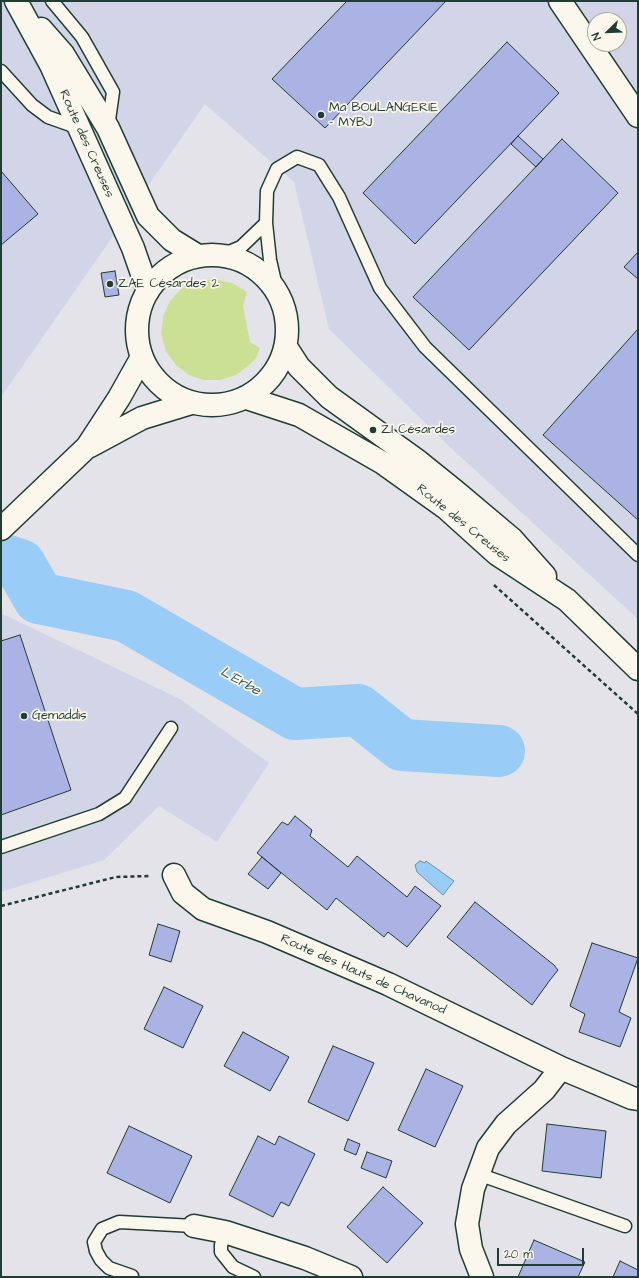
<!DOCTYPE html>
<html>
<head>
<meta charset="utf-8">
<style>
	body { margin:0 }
	#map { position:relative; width:639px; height:1278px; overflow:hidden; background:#e3e3e9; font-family:"Architects Daughter",sans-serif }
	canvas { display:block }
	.frame { position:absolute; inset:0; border:2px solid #1f3d34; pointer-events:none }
	.north { position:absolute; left:587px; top:12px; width:40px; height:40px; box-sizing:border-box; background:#fbf7ec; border:1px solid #a3ada2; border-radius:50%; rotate:247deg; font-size:11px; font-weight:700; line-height:16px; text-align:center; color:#1f3d34 }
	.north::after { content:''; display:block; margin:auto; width:14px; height:18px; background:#1f3d34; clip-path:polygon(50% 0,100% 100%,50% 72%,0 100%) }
	.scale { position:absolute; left:497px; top:1248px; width:87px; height:18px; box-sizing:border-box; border:2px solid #1f3d34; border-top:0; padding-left:5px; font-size:12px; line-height:14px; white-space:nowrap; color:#1f3d34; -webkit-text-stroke:3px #fbf7ec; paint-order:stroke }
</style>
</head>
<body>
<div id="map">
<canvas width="639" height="1278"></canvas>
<div class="frame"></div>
<div class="north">N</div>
<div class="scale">20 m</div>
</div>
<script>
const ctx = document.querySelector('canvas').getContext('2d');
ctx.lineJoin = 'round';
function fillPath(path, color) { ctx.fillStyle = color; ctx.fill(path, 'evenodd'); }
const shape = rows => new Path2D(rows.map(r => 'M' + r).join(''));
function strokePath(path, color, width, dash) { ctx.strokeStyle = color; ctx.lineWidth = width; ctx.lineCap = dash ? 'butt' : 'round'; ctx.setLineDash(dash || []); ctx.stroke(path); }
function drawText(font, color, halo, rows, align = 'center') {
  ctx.font = font + ' "Architects Daughter",sans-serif'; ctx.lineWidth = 3.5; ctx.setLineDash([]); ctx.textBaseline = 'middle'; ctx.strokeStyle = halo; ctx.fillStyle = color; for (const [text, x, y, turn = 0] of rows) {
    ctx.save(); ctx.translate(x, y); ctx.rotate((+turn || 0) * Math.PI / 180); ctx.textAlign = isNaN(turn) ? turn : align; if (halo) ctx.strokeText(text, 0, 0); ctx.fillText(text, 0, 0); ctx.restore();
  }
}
fillPath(shape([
	[1,1,638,1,638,619,452,449,329,329,294,182,205,104,1,397],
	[595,20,619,20,619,44,595,44],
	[1,613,180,699,269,763,217,842,159,806,104,860,1,892]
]), '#d2d5e7');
fillPath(shape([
	[215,279,232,283,247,292,243,306,250,342,260,348,256,358,249,365,236,375,220,380,204,380,189,375,176,365,166,351,161,334,163,317,170,301,182,288,198,281]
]), '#cce095');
const water = shape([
	[420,861,425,863,426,861,454,881,443,895,417,872,415,865,420,861]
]);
fillPath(water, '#99ccf6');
strokePath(water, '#6893a8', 1);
strokePath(shape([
	[1,559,20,565,39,598,126,616,295,714,358,710,402,745,499,751]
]), '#99ccf6', 52);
const building = shape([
	[347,1,446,1,325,128,272,79,347,1],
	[507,42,559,93,415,244,363,193,507,42],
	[518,136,543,159,536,167,511,144,518,136],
	[562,139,618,193,469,350,413,297,562,139],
	[1,171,38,214,1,245,1,171],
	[638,252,638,279,624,267,638,252],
	[115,271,119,295,105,297,101,273,115,271],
	[638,329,638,520,543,435,638,329],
	[20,635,71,790,1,815,1,641,20,635],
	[295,816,312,830,310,836,348,867,357,856,407,897,415,886,441,906,407,947,388,932,384,937,336,898,327,910,257,853,282,822,288,825,295,816],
	[262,857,281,873,268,889,248,874,262,857],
	[475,902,554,965,558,970,550,980,532,1005,447,937,475,902],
	[158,924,180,931,171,962,149,955,158,924],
	[592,943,638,958,619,1012,631,1018,620,1047,579,1032,585,1014,570,1006,592,943],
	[164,987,203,1006,183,1048,144,1029,164,987],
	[243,1032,289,1057,270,1091,224,1066,243,1032],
	[333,1046,374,1063,348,1121,308,1102,333,1046],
	[426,1069,463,1086,435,1147,398,1130,426,1069],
	[547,1124,606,1131,601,1178,542,1171,547,1124],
	[129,1126,192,1156,170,1203,107,1173,129,1126],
	[258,1136,275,1145,279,1136,315,1154,289,1206,281,1202,273,1217,229,1195,258,1136],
	[348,1139,360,1144,356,1155,344,1150,348,1139],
	[367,1152,392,1161,386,1178,361,1168,367,1152],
	[383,1187,423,1223,387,1263,347,1227,383,1187],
	[534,1240,585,1262,578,1277,518,1277,534,1240],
	[620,1261,638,1270,638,1277,613,1277,620,1261]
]);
fillPath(building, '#aab3e3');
strokePath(building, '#1f3d34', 1);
const lane = shape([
	[52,1,82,37,113,92,108,127],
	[1,71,32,105,48,117,79,128],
	[222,255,241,247,266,223],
	[277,291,270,260,266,223,267,191,277,169,297,157,319,165,339,197,380,288,425,347,638,555],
	[1,847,99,814,125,798,171,728],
	[478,1174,625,1226],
	[225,1232,221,1245,221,1252,233,1267,254,1277],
	[132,1276,109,1268,101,1260,96,1251,94,1242,102,1229,119,1222,194,1226]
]);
const street = shape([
	[560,1,638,116],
	[174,875,183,893,203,909,267,932,388,984,561,1068,632,1098,638,1099],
	[194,1226,225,1232,305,1258,351,1277],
	[482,1277,471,1249,467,1224,473,1189,488,1148,506,1124,544,1090,561,1068]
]);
const secondary = shape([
	[16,1,51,65,133,248,148,291],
	[41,29,63,54,108,128,148,216,172,240,198,256],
	'137 330a75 75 0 1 1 150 0a75 75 0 1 1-150 0Z',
	[286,347,299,367,329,397,419,462,455,491,512,539,545,576],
	[247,398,299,415,383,463,446,508,497,554,567,600,638,669],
	[90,446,142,418,191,403],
	[1,529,87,447,119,398,142,357]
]);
strokePath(lane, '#1f3d34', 15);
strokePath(street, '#1f3d34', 25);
strokePath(secondary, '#1f3d34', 25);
strokePath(shape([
	[494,585,638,714],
	[1,906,116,877,149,876]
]), '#1f3d34', 2.5, [4, 3]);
strokePath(lane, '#fbf7ec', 12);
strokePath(street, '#fbf7ec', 22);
strokePath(secondary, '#fbf7ec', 22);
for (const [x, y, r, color] of [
	[321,115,4,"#1f3d34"],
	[110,284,4,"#1f3d34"],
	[373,430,4,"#1f3d34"],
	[24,716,4,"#1f3d34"]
]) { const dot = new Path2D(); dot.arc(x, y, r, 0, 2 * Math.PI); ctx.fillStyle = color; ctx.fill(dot); strokePath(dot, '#fbf7ec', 1.5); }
drawText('13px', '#1f3d34', '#fbf7ec', [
	["Ma BOULANGERIE",329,108],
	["- MYBJ",329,123],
	["ZAE Césardes 2",118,284],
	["ZI Césardes",381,430],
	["Gemaddis",32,716]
], 'left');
drawText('13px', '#1f3d34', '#fbf7ec', [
	["Route des Creuses",86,144,66],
	["Route des Creuses",463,524,39],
	["Route des Hauts de Chavanod",363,975,24]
]);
drawText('italic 14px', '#375a5b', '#fbf7ec', [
	["L'Erbe",240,682,30]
]);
</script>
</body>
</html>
